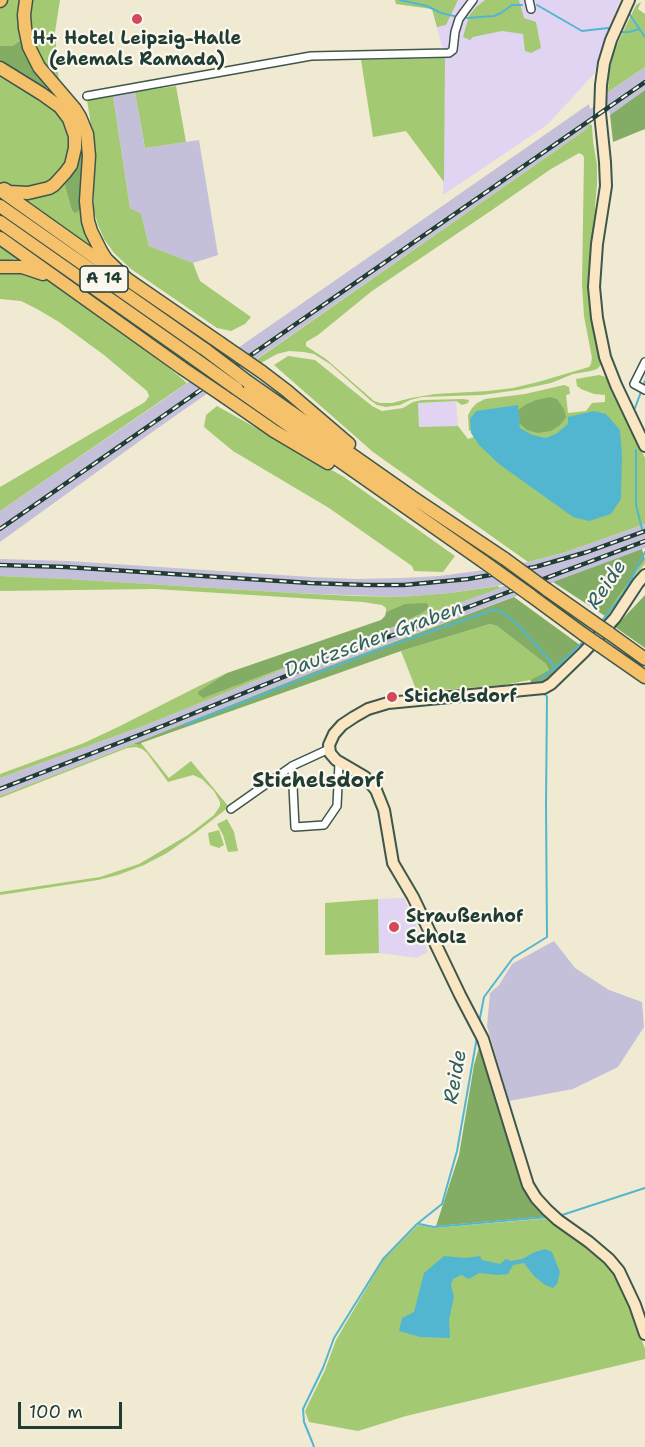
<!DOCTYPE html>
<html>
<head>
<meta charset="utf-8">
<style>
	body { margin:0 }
	#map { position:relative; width:645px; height:1447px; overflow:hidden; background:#f0ead2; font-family:"Shantell Sans",sans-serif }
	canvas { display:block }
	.scale { position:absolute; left:18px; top:1402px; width:104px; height:27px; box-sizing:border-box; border:3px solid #1f3d34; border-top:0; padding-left:8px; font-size:18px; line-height:21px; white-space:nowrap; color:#1f3d34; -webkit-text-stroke:4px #fbf7ec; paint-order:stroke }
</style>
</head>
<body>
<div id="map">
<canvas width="645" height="1447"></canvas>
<div class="scale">100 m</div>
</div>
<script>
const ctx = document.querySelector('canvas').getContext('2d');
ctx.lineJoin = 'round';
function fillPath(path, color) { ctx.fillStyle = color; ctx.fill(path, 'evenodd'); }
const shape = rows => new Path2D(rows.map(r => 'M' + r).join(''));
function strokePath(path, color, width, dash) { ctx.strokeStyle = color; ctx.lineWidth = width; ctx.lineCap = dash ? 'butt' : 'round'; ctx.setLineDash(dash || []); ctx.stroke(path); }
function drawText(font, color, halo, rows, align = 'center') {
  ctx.font = font + ' "Shantell Sans",sans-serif'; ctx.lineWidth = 4.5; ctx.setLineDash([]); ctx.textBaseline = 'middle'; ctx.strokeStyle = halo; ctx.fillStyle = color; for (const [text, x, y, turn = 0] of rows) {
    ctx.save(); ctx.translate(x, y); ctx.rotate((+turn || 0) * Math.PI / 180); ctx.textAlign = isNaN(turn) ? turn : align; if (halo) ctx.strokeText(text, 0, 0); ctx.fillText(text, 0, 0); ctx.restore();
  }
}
fillPath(shape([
	[395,0,620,0,605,37,594,74,547,125,443,195,445,58,432,9,396,4],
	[456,401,458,426,419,428,418,403],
	[404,898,428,952,417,958,379,953,378,899]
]), '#e1d4f3');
fillPath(shape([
	[645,67,645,90,610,115,609,111,588,125,588,128,155,430,0,542,0,511,163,400,589,104,590,109,608,97,608,92],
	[135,92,145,148,199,140,218,255,193,263,149,246,141,215,130,208,113,96],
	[645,524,645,548,398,640,0,796,0,778,146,725,304,661,509,584,450,593,400,597,293,593,68,579,0,576,0,559,70,561,311,577,357,579,401,578,439,576,477,571,528,562,566,552],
	[554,941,575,968,609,990,642,1002,644,1027,618,1067,573,1089,509,1101,487,1026,490,993,499,985,512,964]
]), '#c5c0da');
fillPath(shape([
	[6,0,24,0,25,41,21,40,12,46,0,46,0,6],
	[32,0,60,0,55,32,59,85,33,47,29,19],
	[395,0,458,0,446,25,437,27,432,9,396,4],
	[485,0,519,0,524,18,536,22,541,48,531,53,525,51,523,34,502,31,473,37,470,40,463,37,469,16,475,8],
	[641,2,638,9,645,14,645,67,608,92,609,73,613,53,636,5],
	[445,58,444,182,406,131,373,137,361,60],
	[0,73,42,98,63,116,73,147,68,160,52,182,19,189,0,182],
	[176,86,186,142,145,148,135,92],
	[113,96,130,208,141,214,149,246,193,263,200,281,251,317,245,324,231,331,217,328,131,269,114,253,104,239,98,225,94,211,93,139,87,100],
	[591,124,592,126,593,141,597,165,597,185,595,206,597,221,602,360,601,365,597,369,591,371,573,374,551,383,518,390,482,395,422,397,410,400,400,405,386,407,377,405,370,400,330,364,314,354,304,352,289,351,277,354,261,363,256,360,588,128,588,125],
	[579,153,583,155,584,158,582,284,584,316,592,358,591,364,589,367,538,382,513,388,488,391,435,394,411,398,392,403,380,403,374,401,326,359,306,346,306,342,318,335,372,291,492,210,551,169],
	[67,176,84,207,99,255,19,198],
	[0,211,204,354,199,357,0,217],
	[0,231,36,257,189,364,186,365,0,235],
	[0,243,22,258,0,261],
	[12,268,45,277,165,360,167,366,187,383,0,511,0,487,145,402,149,396,147,391,104,355,59,322,37,309,21,301,0,299,0,269],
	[288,356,315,360,372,406,382,411,403,408,413,402,422,400,463,399,469,400,468,403,462,405,456,401,418,403,419,427,458,426,468,439,476,436,574,515,563,430,553,437,543,440,528,437,520,429,517,410,469,431,468,415,472,408,477,403,485,399,525,394,564,385,569,387,570,394,566,395,568,413,586,411,592,403,605,402,605,395,594,394,581,389,577,386,576,379,599,375,606,377,609,380,645,458,645,524,566,552,528,562,373,452,274,365],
	[217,406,344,477,455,556,443,572,414,571,412,566,329,508,233,451,204,427,206,415],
	[645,559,645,564,638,572,608,618,605,616],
	[0,576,68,579,293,593,356,596,400,597,450,593,498,586,500,588,396,626,422,613,429,607,404,604,386,612,386,608,382,605,363,602,155,589,0,591],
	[542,591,590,625,587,629,536,593],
	[490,624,497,626,546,664,549,670,530,680,504,685,417,692,401,651],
	[304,661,146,725,0,778,0,774,84,743,118,727,199,686,227,673,200,691,199,694,204,697],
	[141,743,169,778,191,761,229,807,198,831,167,853,144,865,118,875,98,880,0,895,0,892,100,877,139,864,188,835,214,815,220,806,220,802,214,791,202,779,193,775,168,782,147,753,142,749,136,747,127,748,0,798,0,796,133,744,139,745],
	[227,819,234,832,238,851,228,852,223,835,217,824],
	[219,830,224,845,219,848,210,845,208,833],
	[378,899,379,953,325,955,325,903],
	[552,1218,606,1262,623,1286,645,1349,645,1359,406,1416,358,1431,309,1422,305,1411,325,1370,336,1340,383,1260,418,1225,434,1228]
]), '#a4c973');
fillPath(shape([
	[21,40,48,87,41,89,0,64,0,46,12,46],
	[645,90,645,129,613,142,610,115],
	[80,147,83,150,80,188,84,190,84,207,75,213,72,210,65,185],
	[550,397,557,399,564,409,566,417,560,425,551,431,538,433,527,430,518,422,517,411,525,405,536,400],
	[642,549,645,559,605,616,553,582],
	[645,595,645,648,615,627],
	[514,597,580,645,546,680,542,682,532,683,530,680,549,670,546,664,497,626,490,624,401,651,141,743,140,745,133,744,314,672],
	[427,603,429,608,422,613,396,626,203,698,198,694,199,691,227,673,381,620,385,616,386,612,404,604],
	[480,1044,525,1183,551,1216,436,1226,459,1155,474,1065]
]), '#83ad65');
fillPath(shape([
	[518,405,520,428,532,435,546,438,556,434,568,424,568,417,594,411,606,414,620,430,622,454,621,499,611,514,589,521,573,517,499,464,479,445,471,433,470,419,476,411],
	[545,1249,552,1252,560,1272,557,1284,553,1288,545,1285,534,1276,524,1263,513,1265,508,1274,498,1275,479,1273,469,1279,461,1275,453,1279,451,1285,454,1297,449,1320,450,1338,420,1337,399,1331,402,1318,414,1312,424,1273,444,1256,465,1258,480,1256,482,1260,500,1264,506,1259,511,1261,522,1259,535,1252]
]), '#52b6d1');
strokePath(shape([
	[400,0,427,6,441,13,454,16],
	[537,5,582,31,608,28,611,29],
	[628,12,645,37],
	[467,18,494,16,501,13,512,5,522,5],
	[619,32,629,32,639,29],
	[635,408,645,381],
	[636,450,636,505,642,529],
	[600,623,623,594,645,552],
	[539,683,545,675,554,669,584,641],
	[184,725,380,649,493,610,501,611,518,625,552,663,554,669],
	[479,1023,484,997,513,958,547,937,546,805,547,697,546,695,541,693],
	[559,1216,645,1188],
	[419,1224,434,1227,548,1217],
	[314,1447,313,1444,304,1422,303,1409,323,1368,334,1338,383,1259,417,1224,442,1204,457,1151,477,1037]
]), '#52b6d1', 2);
const street = shape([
	[529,0,531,9],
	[87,96,311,56,449,53,453,50,455,32,459,19,464,12,473,0],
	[645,362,634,384,645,390],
	[292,766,295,827,324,825,337,806,339,763],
	[231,809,292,766,329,749]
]);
const secondary = shape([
	[629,0,611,40,604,63,601,85,600,113,605,162,606,186,597,244,594,287,597,318,605,357,616,385,645,446],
	[645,575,638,583,615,618,584,652,551,684,544,688,388,703,368,709,354,717,342,725,334,734,329,745,330,753,336,760,365,777,376,790,384,810,393,863,413,897,460,995,483,1039,528,1185,536,1198,547,1210,558,1220,589,1242,609,1259,619,1271,635,1305,645,1334]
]);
const highway = shape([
	[26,0,24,15,25,28,29,47,39,67,75,109,80,117,87,134,89,156,86,201,88,221,91,231,101,251,106,259,129,281],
	[0,1,1,0],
	[0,68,42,94,60,107,69,119,75,136,75,148,71,165,65,173,54,185,49,188,28,193,9,192,4,189],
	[0,190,107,266],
	[0,206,207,351],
	[0,222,195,359],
	[0,238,182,368],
	[0,267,22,267,43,274],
	[124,277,220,343],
	[262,372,287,391,349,444],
	[248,382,412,497,505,559],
	[237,389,484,562],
	[225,397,274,431,328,463],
	[546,589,593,622],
	[530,595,583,634],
	[609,633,645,659],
	[599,645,645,677]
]);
strokePath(street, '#3e574c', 10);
strokePath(secondary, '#3e574c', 14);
strokePath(highway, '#3e574c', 15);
strokePath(street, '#fff', 7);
strokePath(secondary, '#fbe6c4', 10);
strokePath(highway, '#f5c16b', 12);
const rail = shape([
	[0,529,645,82],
	[0,565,66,567,310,583,367,585,404,585,468,579,535,567,587,552,645,531],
	[0,789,165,725,313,665,645,541]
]);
strokePath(rail, '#1f3d34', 4.5);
strokePath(rail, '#fbf7ec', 2, [7]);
const highwayBridge = shape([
	[220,343,262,372],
	[207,351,248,382],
	[195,359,237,389],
	[182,368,225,397],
	[505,559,546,589],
	[484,562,530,595],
	[593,622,609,633],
	[583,634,599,645]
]);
strokePath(highwayBridge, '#3e574c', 15, []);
strokePath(highwayBridge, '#f5c16b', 12);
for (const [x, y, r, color] of [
	[137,19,6,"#d1495b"],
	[392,697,6,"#d1495b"],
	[394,927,6,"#d1495b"]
]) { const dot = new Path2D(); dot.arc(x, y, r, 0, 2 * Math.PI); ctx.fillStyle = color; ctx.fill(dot); strokePath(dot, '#fbf7ec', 2); }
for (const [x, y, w] of [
	[104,279,48]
]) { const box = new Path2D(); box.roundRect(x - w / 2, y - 13, w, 26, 4.5); ctx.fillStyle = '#fbf7ec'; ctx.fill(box); strokePath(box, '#1f3d34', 1.5); }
drawText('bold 16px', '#1f3d34', null, [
	["A 14",104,279]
]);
drawText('bold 18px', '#1f3d34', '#fbf7ec', [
	["H+ Hotel Leipzig-Halle",137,39,"center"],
	["(ehemals Ramada)",137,60,"center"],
	["Stichelsdorf",404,697],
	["Straußenhof",406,917],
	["Scholz",406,938]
], 'left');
drawText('italic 20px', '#2e6163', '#fbf7ec', [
	["Reide",607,585,-56],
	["Dautzscher Graben",374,640,-20],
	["Reide",456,1077,-80]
]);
drawText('bold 21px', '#1f3d34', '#fbf7ec', [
	["Stichelsdorf",318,782]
]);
</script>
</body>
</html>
